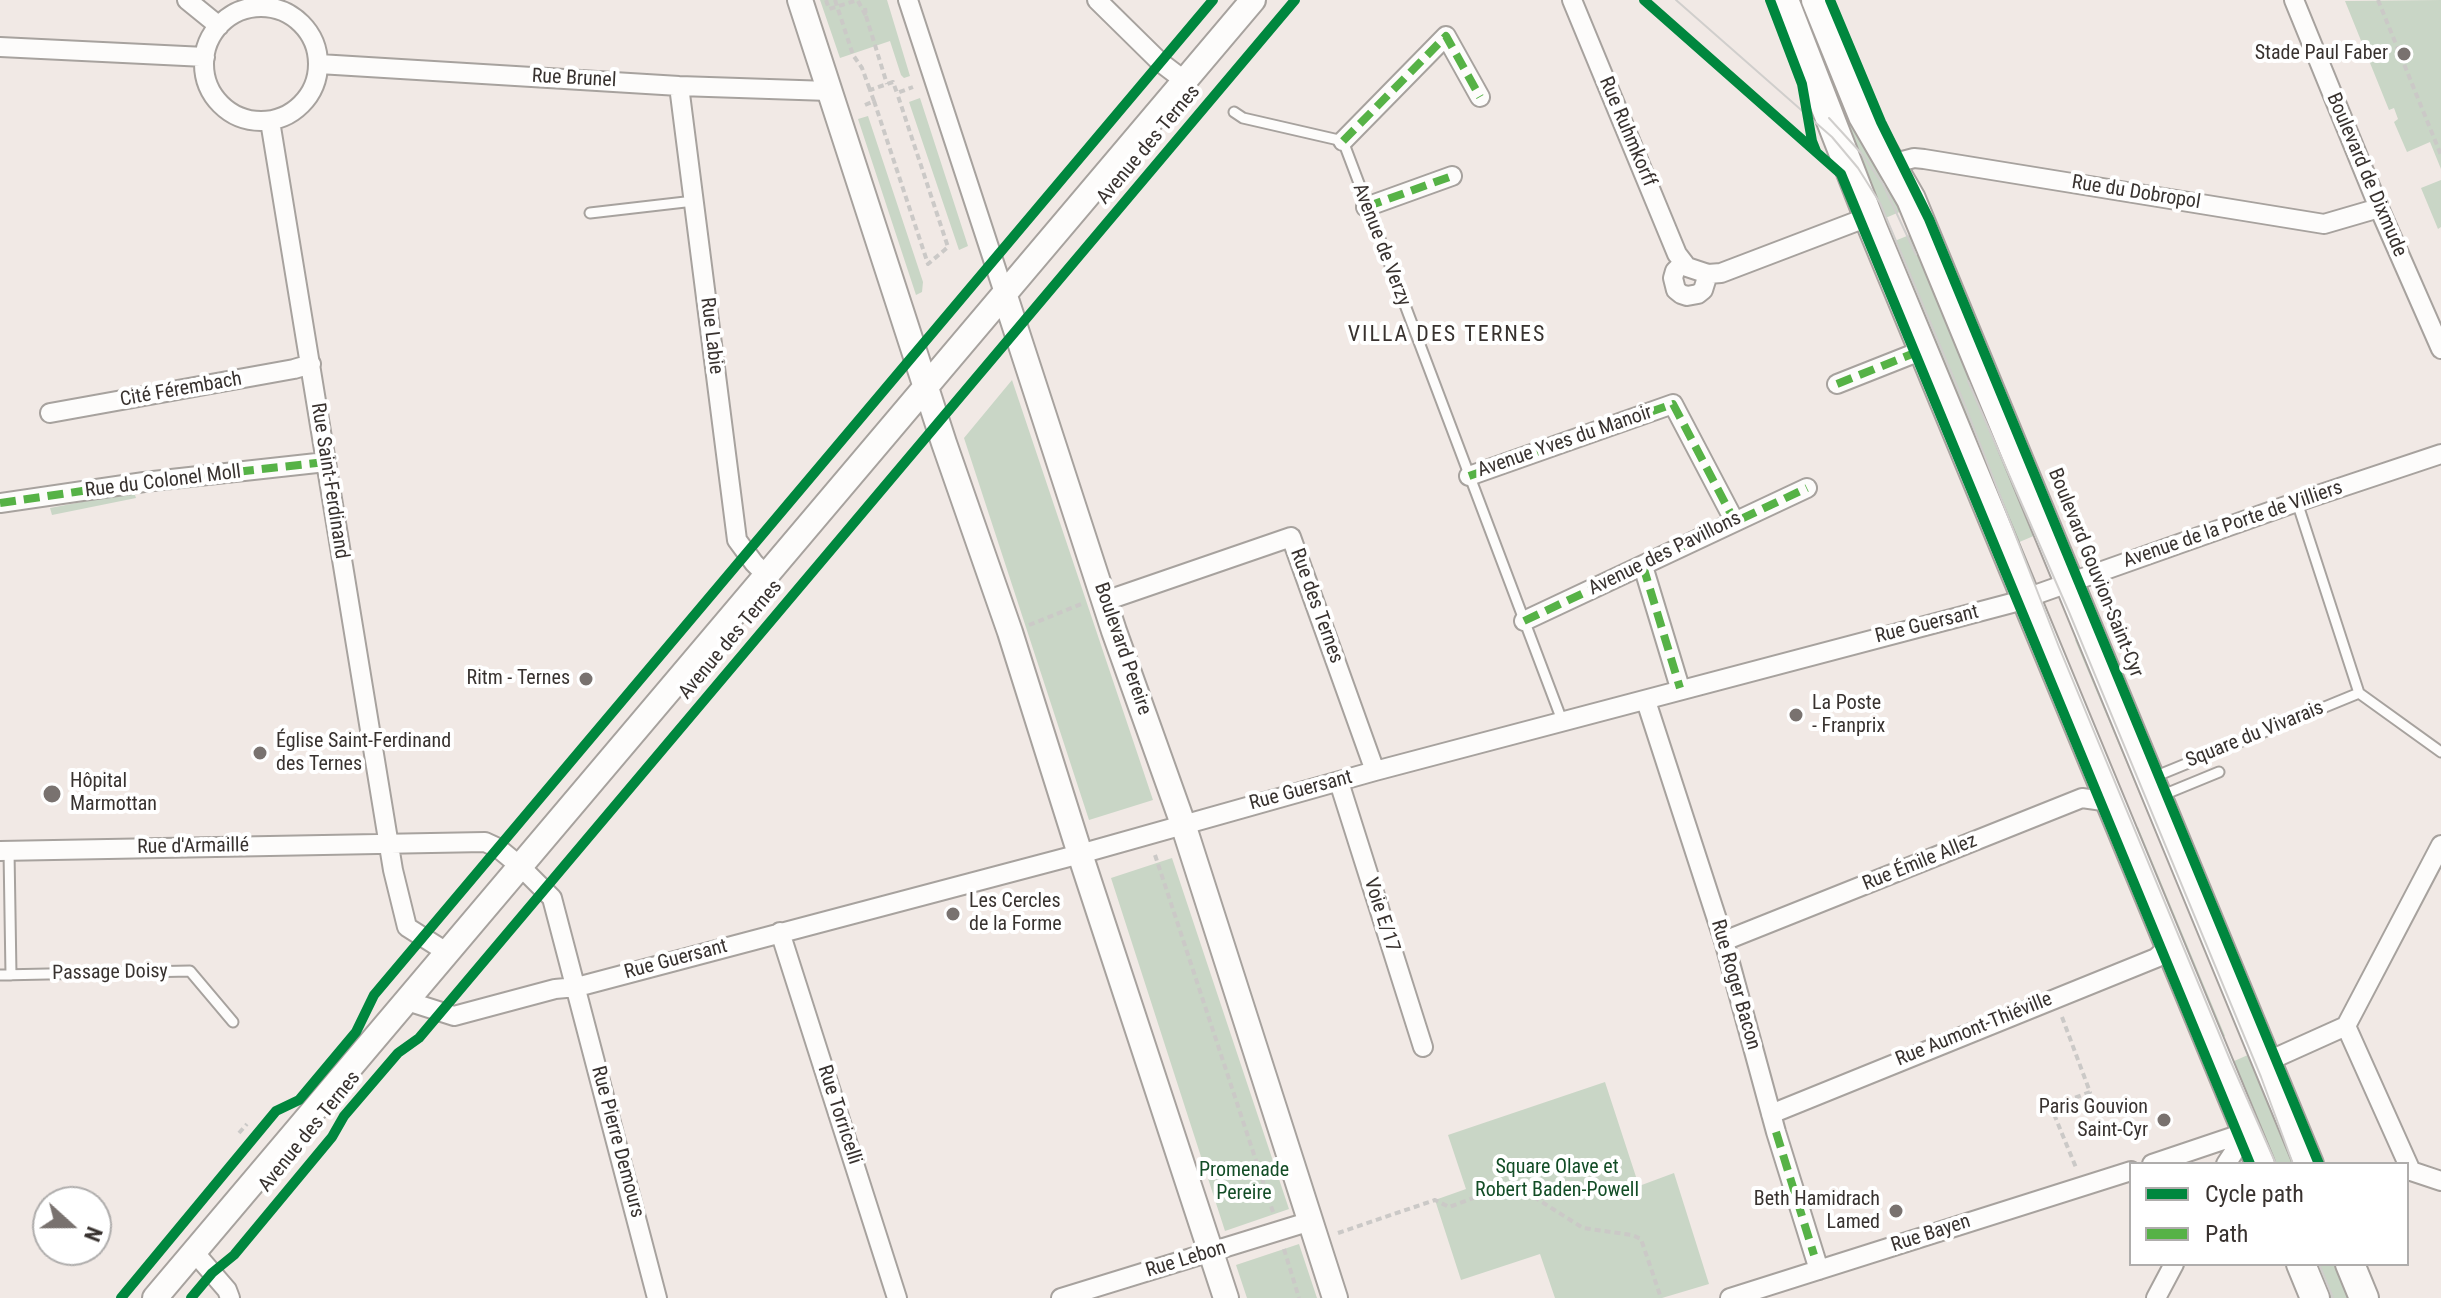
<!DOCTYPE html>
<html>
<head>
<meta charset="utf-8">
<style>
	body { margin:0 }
	#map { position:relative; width:2441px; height:1298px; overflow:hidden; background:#f1e9e5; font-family:"Roboto Condensed",sans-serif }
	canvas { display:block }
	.legend { position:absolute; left:2129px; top:1162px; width:280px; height:104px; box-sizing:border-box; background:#fff; border:2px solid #afadac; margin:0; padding:10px 14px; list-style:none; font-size:24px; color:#38322f }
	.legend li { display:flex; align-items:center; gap:16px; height:40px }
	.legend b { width:40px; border:2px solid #afadac }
	.north { position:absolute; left:32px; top:1186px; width:80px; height:80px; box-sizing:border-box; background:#fff; border:2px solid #afadac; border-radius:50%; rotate:111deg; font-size:22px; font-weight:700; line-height:32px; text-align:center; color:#38322f }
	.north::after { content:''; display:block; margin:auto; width:28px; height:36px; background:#79726f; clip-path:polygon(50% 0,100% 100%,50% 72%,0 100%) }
</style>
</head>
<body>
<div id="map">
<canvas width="2441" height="1298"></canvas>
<ul class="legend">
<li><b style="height:10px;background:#00873e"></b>Cycle path</li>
<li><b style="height:10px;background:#56b246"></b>Path</li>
</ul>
<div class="north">N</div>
</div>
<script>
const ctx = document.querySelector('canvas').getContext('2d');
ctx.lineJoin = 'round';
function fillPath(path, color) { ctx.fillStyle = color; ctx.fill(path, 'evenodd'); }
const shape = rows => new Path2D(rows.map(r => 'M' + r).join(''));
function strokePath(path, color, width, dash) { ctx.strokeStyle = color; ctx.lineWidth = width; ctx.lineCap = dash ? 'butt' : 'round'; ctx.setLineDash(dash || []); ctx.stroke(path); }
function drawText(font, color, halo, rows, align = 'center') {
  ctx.font = font + ' "Roboto Condensed",sans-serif'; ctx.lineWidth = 8; ctx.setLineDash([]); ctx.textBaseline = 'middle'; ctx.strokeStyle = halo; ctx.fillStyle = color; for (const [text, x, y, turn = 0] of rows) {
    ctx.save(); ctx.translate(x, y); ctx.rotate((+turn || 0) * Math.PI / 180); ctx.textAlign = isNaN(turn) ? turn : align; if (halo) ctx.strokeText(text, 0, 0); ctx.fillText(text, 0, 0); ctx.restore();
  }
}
fillPath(shape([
	[820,0,887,0,910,76,904,78,901,75,890,41,840,58],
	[2441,0,2441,169,2430,142,2407,152,2394,122,2398,119,2394,108,2389,110,2345,1],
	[920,98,968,246,959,250,909,102],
	[1846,98,1909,208,1876,222,1830,105],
	[868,116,923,282,922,292,916,295,858,119],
	[2441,180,2441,227,2438,229,2421,188],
	[1919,231,2043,532,2010,546,1885,245],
	[1012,380,1153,800,1089,820,964,438],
	[134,492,136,498,52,515,50,508],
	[2086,636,2167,833,2157,836,2075,640],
	[2138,827,2225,1036,2214,1040,2128,831],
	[1172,858,1289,1209,1225,1231,1111,878],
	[2257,1051,2304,1164,2265,1164,2225,1065],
	[1605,1082,1639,1186,1674,1173,1709,1284,1662,1298,1555,1298,1540,1254,1461,1280,1435,1200,1466,1189,1448,1135],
	[1299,1244,1317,1298,1247,1298,1236,1265],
	[2306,1264,2345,1264,2358,1298,2320,1298]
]), '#c9d6c6');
const lane = shape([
	[1234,112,1243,118,1343,141,1563,723],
	[590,213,694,201],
	[2297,502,2359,693,2441,752],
	[2154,777,2359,693],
	[2163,795,2219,772],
	[9,851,11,975],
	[0,975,190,971,233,1022]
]);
const street = shape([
	[187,0,219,26],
	[908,0,1005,296],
	[1097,0,1160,62,1185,81],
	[1572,0,1677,254,1687,267,1708,274,1721,273,1868,217],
	[2294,0,2379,208,2441,349],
	'204 64a57 57 0 1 1 114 0a57 57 0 1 1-114 0Z',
	[0,47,205,57],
	[319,64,679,86,829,91],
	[679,86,737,540,754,563,767,576],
	[270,121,393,870,407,927,448,953],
	[1343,141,1446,36,1480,97],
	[1891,164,1914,158,1924,159,2324,224,2379,208],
	[1366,207,1452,176],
	[1683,263,1675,271,1673,278,1676,290,1681,294,1687,296,1698,294,1703,290,1708,274],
	[1837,384,1923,350],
	[50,413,294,369,311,364],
	[1469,476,1673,404,1734,520],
	[0,503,144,482,326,462],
	[1643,566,1680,688],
	[1105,601,1291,537,1375,771],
	[1524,621,1807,488],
	[1646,701,1724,941,1776,1132,1819,1270],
	[1339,782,1423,1047],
	[0,851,485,842,498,848,521,867,552,898,657,1298],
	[780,932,897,1298],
	[1724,941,2082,798,2103,801,2114,809],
	[407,1001,454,1016,555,989,577,987,1080,854,1375,771,2012,603,2297,502,2441,454],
	[2346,1026,2441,845],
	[2346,1026,2411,1171],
	[2266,1062,2346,1026],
	[1771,1114,2156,958,2165,950,2167,938],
	[2152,1164,2247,1132],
	[2226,1164,2247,1132],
	[2411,1171,2441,1181],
	[195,1253,227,1290,230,1298],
	[1061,1298,1311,1221],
	[1730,1298,2131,1171],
	[2156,1298,2174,1264]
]);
const secondary = shape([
	[800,0,944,443,1010,632,1080,854,1226,1298],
	[1005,296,1114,631,1183,824,1335,1298],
	[155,1298,1253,0]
]);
const primary = shape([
	[1784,0,1873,229,2260,1164],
	[1816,0,1863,116,1911,199,2309,1164],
	[2301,1264,2315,1298],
	[2350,1264,2364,1298]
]);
strokePath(lane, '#a7a29e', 13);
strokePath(street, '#a7a29e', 22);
strokePath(secondary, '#a7a29e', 28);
strokePath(primary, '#a7a29e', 32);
strokePath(shape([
	[826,0,829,9,858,0],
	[835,0,853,55,862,68,870,90],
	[2378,0,2441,155],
	[858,1,866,16,865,8],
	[866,16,887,84],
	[874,101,928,264,948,247,897,93],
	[865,105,874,101,870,90,893,82,897,93,913,87],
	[1029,625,1084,603],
	[1155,855,1273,1212],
	[2062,1017,2090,1092,2051,1107,2077,1170],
	[239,1133,247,1124],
	[1338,1233,1435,1200,1449,1207,1495,1190,1515,1185,1583,1228,1632,1235,1641,1239,1661,1298],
	[1284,1249,1299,1298]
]), '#cbc9c7', 4, [6, 4]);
strokePath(lane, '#fdfcfb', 9);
strokePath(street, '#fdfcfb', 18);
strokePath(secondary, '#fdfcfb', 24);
strokePath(primary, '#fdfcfb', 28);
strokePath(shape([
	[1676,0,1832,137,1858,168,1880,203,1964,403,2059,647,2231,1062,2276,1164],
	[1829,118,1861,153,1883,184,1916,255],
	[1968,381,2069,612,2261,1077,2293,1164],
	[2319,1264,2333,1298]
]), '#d0cecc', 2);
strokePath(shape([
	[1343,141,1446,36,1480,97],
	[1366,207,1452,176],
	[1837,384,1922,350],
	[1469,476,1673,404,1734,520],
	[0,503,144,482,326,462],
	[1643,566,1680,688],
	[1524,621,1807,488],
	[1776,1132,1814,1255]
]), '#56b246', 8, [16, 8]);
strokePath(shape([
	[1644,0,1841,174,2250,1164],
	[1770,0,1802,84,1812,141,1816,151],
	[1830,0,1881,122,1929,219,2319,1164],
	[121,1298,276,1111,299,1100,356,1032,374,995,1213,0],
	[191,1298,212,1273,234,1255,332,1137,344,1116,398,1053,419,1038,1295,0]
]), '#00873e', 10);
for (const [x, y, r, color] of [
	[2404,54,8,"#79726f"],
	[586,679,8,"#79726f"],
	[1796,715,8,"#79726f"],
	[260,753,8,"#79726f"],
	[52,794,10,"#79726f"],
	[953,914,8,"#79726f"],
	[2164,1120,8,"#79726f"],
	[1896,1211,8,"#79726f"]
]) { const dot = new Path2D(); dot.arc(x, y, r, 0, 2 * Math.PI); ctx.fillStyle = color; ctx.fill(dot); strokePath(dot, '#fff', 3); }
drawText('20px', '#38322f', '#fff', [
	["Stade Paul Faber",2388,54],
	["Ritm - Ternes",570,679],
	["La Poste",1812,704,"left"],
	["- Franprix",1812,727,"left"],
	["Église Saint-Ferdinand",276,742,"left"],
	["des Ternes",276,765,"left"],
	["Hôpital",70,782,"left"],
	["Marmottan",70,805,"left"],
	["Les Cercles",969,902,"left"],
	["de la Forme",969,925,"left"],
	["Paris Gouvion",2148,1108],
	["Saint-Cyr",2148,1131],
	["Beth Hamidrach",1880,1200],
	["Lamed",1880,1223]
], 'right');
drawText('20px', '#38322f', '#fff', [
	["Rue Brunel",574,79,3],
	["Rue Ruhmkorff",1627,132,67],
	["Avenue des Ternes",1149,145,-50],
	["Boulevard de Dixmude",2366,175,67],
	["Rue du Dobropol",2136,193,9],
	["Avenue de Verzy",1381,245,69],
	["Rue Labie",711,336,83],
	["Cité Férembach",181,390,-10],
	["Avenue Yves du Manoir",1565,442,-19],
	["Rue Saint-Ferdinand",329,481,81],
	["Rue du Colonel Moll",163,482,-7],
	["Avenue de la Porte de Villiers",2233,525,-19],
	["Avenue des Pavillons",1665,554,-26],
	["Boulevard Gouvion-Saint-Cyr",2095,573,68],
	["Rue des Ternes",1316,606,70],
	["Rue Guersant",1927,625,-14],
	["Avenue des Ternes",731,640,-50],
	["Boulevard Pereire",1122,649,71],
	["Square du Vivarais",2255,735,-22],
	["Rue Guersant",1301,791,-15],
	["Rue d'Armaillé",193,847,-1],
	["Rue Émile Allez",1920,863,-22],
	["Voie E/17",1381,915,72],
	["Rue Guersant",676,960,-15],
	["Passage Doisy",110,973,-1],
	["Rue Roger Bacon",1735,985,74],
	["Rue Aumont-Thiéville",1974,1030,-22],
	["Rue Torricelli",839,1115,72],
	["Avenue des Ternes",310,1132,-51],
	["Rue Pierre Demours",617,1142,75],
	["Rue Bayen",1931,1234,-18],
	["Rue Lebon",1186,1260,-17]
]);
drawText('20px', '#134d26', '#fff', [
	["Square Olave et",1557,1168],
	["Robert Baden-Powell",1557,1191],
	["Promenade",1244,1171],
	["Pereire",1244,1194]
]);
ctx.letterSpacing = '2px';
drawText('22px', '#38322f', '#fff', [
	["VILLA DES TERNES",1447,335]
]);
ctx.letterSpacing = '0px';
</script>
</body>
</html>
